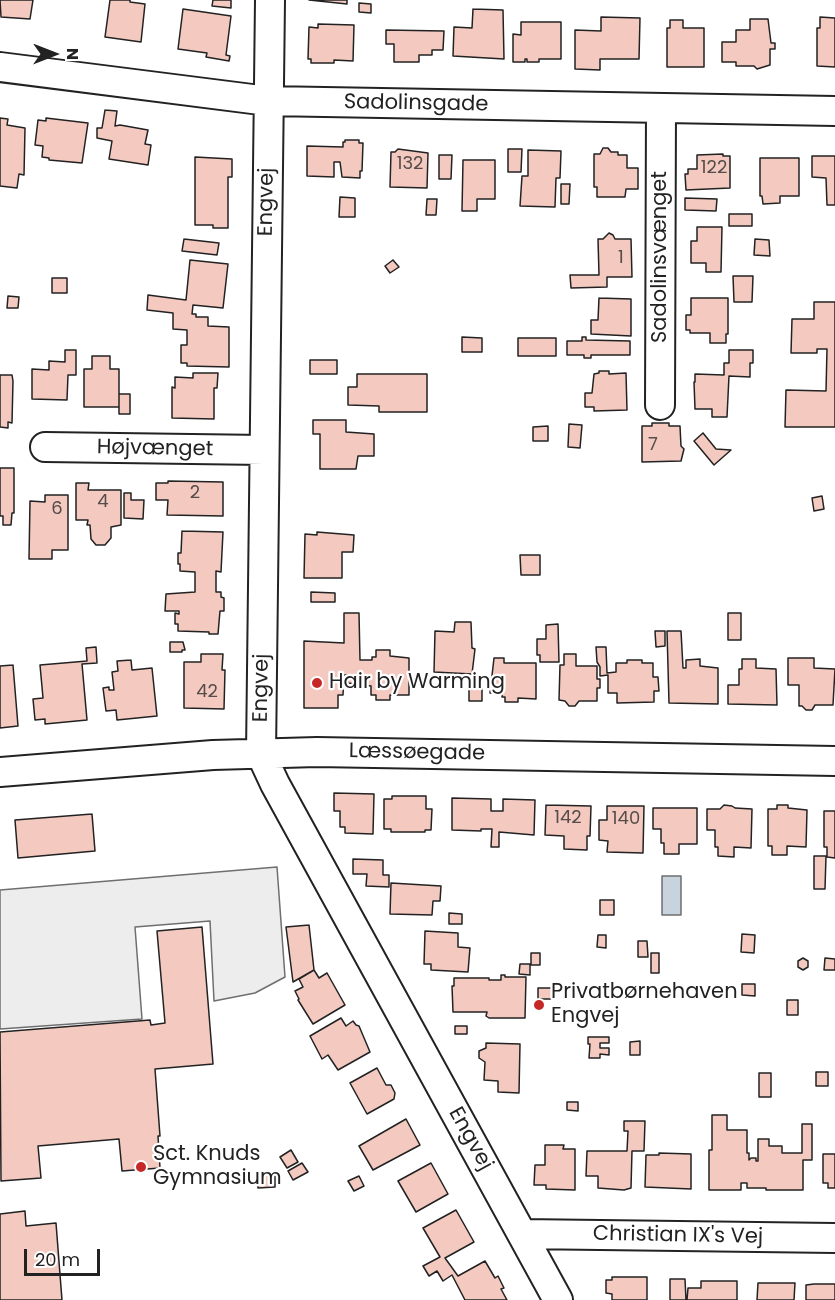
<!DOCTYPE html>
<html>
<head>
<meta charset="utf-8">
<style>
	body { margin:0 }
	#map { position:relative; width:835px; height:1300px; overflow:hidden; background:#fff; font-family:Poppins,sans-serif }
	canvas { display:block }
	.north { position:absolute; left:24px; top:24px; width:60px; height:60px; -webkit-text-stroke:4px #fff; paint-order:stroke; rotate:90deg; font-size:16px; font-weight:700; line-height:24px; text-align:center; color:#222 }
	.north::after { content:''; display:block; margin:auto; width:21px; height:27px; background:#222; clip-path:polygon(50% 0,100% 100%,50% 72%,0 100%) }
	.scale { position:absolute; left:24px; top:1249px; width:76px; height:27px; box-sizing:border-box; border:3px solid #222; border-top:0; padding-left:8px; font-size:18px; line-height:21px; white-space:nowrap; color:#222; -webkit-text-stroke:4px #fff; paint-order:stroke }
</style>
</head>
<body>
<div id="map">
<canvas width="835" height="1300"></canvas>
<div class="north">N</div>
<div class="scale">20 m</div>
</div>
<script>
const ctx = document.querySelector('canvas').getContext('2d');
ctx.lineJoin = 'round';
function fillPath(path, color) { ctx.fillStyle = color; ctx.fill(path, 'evenodd'); }
const shape = rows => new Path2D(rows.map(r => 'M' + r).join(''));
function strokePath(path, color, width, dash) { ctx.strokeStyle = color; ctx.lineWidth = width; ctx.lineCap = dash ? 'butt' : 'round'; ctx.setLineDash(dash || []); ctx.stroke(path); }
function drawText(font, color, halo, rows, align = 'center') {
  ctx.font = font + ' Poppins,sans-serif'; ctx.lineWidth = 4.5; ctx.setLineDash([]); ctx.textBaseline = 'middle'; ctx.strokeStyle = halo; ctx.fillStyle = color; for (const [text, x, y, turn = 0] of rows) {
    ctx.save(); ctx.translate(x, y); ctx.rotate((+turn || 0) * Math.PI / 180); ctx.textAlign = isNaN(turn) ? turn : align; if (halo) ctx.strokeText(text, 0, 0); ctx.fillText(text, 0, 0); ctx.restore();
  }
}
const parking = shape([
	[277,867,285,977,255,993,214,1001,210,921,135,927,142,1019,0,1029,0,890,277,867]
]);
fillPath(parking, '#ededed');
strokePath(parking, '#6f6f6f', 1.5);
const water = shape([
	[662,876,681,876,681,915,662,915,662,876]
]);
fillPath(water, '#c7d3dd');
strokePath(water, '#6f6f6f', 1.5);
const building = shape([
	[0,0,33,0,30,19,1,17,0,0],
	[110,0,130,0,130,2,145,4,141,42,105,37,110,0],
	[213,0,231,0,231,8,212,6,213,0],
	[309,0,347,0,347,4,309,0],
	[359,3,371,4,371,13,359,12,359,3],
	[183,9,231,16,226,55,230,56,229,61,206,57,207,53,178,49,183,9],
	[473,9,503,10,504,59,453,56,454,27,472,28,473,9],
	[601,17,640,18,639,59,600,59,600,70,575,69,575,30,601,31,601,17],
	[820,17,835,18,835,67,817,66,817,28,820,28,820,17],
	[750,19,768,19,771,43,775,43,775,49,770,49,770,65,757,69,754,66,736,66,736,62,722,62,722,42,736,42,736,30,750,30,750,19],
	[670,20,683,20,683,28,704,28,704,67,667,67,667,28,670,28,670,20],
	[521,22,561,22,561,59,539,59,539,62,527,62,527,59,525,59,525,62,513,62,513,34,521,35,521,22],
	[318,24,354,25,353,61,334,60,334,63,311,63,311,59,308,59,309,27,318,28,318,24],
	[386,30,444,31,443,50,432,50,432,55,419,55,419,62,394,62,394,44,386,44,386,30],
	[105,110,117,111,115,126,120,125,148,130,145,144,151,145,148,165,109,159,112,141,97,138,97,128,102,128,105,110],
	[0,118,8,119,7,125,25,128,24,175,19,174,17,188,0,186,0,118],
	[46,118,88,123,82,163,49,160,49,158,42,157,43,146,35,145,38,120,46,121,46,118],
	[345,140,359,140,359,143,363,143,362,171,360,171,360,178,342,177,340,162,334,162,334,177,307,176,307,146,343,147,343,142,345,142,345,140],
	[603,148,608,148,611,152,618,152,618,155,627,155,627,168,638,168,638,189,626,189,625,197,597,197,597,187,594,187,594,154,600,154,603,148],
	[398,149,428,153,427,188,390,187,391,152,395,152,398,149],
	[508,149,522,149,521,172,508,172,508,149],
	[528,150,561,151,560,178,556,178,555,207,520,206,522,176,528,176,528,150],
	[723,154,723,156,730,156,730,188,686,190,685,174,688,174,688,169,697,169,697,155,723,154],
	[439,155,452,155,451,179,439,179,439,155],
	[812,156,835,156,835,205,827,205,826,178,812,177,812,156],
	[195,157,232,159,232,177,228,177,228,228,213,228,213,225,195,225,195,157],
	[760,158,799,158,799,196,780,196,780,203,763,204,762,196,760,196,760,158],
	[463,160,495,160,495,199,477,199,477,211,462,211,463,160],
	[561,184,570,184,569,204,561,204,561,184],
	[340,197,355,198,355,217,339,217,340,197],
	[685,198,717,199,716,211,685,210,685,198],
	[427,199,437,199,436,215,426,215,427,199],
	[729,214,752,214,752,226,729,226,729,214],
	[697,227,722,227,721,272,706,272,706,263,691,263,691,241,697,241,697,227],
	[609,233,613,235,615,239,631,239,632,277,607,277,607,287,571,288,570,275,599,275,598,239,603,239,609,233],
	[184,239,219,243,217,255,182,251,184,239],
	[755,239,769,240,770,256,754,255,755,239],
	[190,260,228,264,223,308,193,305,192,314,196,314,196,317,208,317,208,326,229,327,229,367,187,366,187,363,181,363,181,345,187,345,187,330,173,329,173,313,147,310,148,295,186,300,190,260],
	[393,260,399,267,390,273,385,266,393,260],
	[733,276,753,276,752,302,734,302,733,276],
	[52,278,67,278,67,293,52,293,52,278],
	[8,296,19,297,18,308,7,308,8,296],
	[599,298,631,299,631,336,591,334,591,320,598,320,599,298],
	[691,298,728,298,728,334,726,334,726,343,710,343,710,333,690,333,690,330,686,330,686,315,691,315,691,298],
	[814,302,835,302,835,427,785,427,786,390,826,391,827,349,817,349,817,353,791,353,792,319,814,319,814,302],
	[462,337,482,338,482,352,462,352,462,337],
	[582,337,586,337,586,340,630,341,630,355,591,355,591,358,584,358,584,355,567,355,567,341,582,341,582,337],
	[518,338,556,338,556,356,518,356,518,338],
	[65,350,76,350,76,375,68,375,67,400,32,399,32,369,49,370,49,361,65,362,65,350],
	[729,350,753,350,753,363,750,363,750,377,729,376,727,417,712,417,712,409,695,409,694,382,695,382,695,374,724,375,724,363,729,363,729,350],
	[92,356,110,356,110,369,119,369,119,407,84,407,84,369,92,369,92,356],
	[310,360,337,360,337,374,310,374,310,360],
	[599,371,609,371,609,374,626,373,627,410,594,411,594,407,585,407,585,393,592,393,594,374,599,373,599,371],
	[193,373,218,373,217,388,214,388,214,419,172,418,172,387,175,388,175,377,193,378,193,373],
	[357,374,427,374,427,412,379,412,379,406,348,405,348,387,357,387,357,374],
	[0,375,12,375,13,381,12,423,8,422,8,428,0,427,0,375],
	[119,394,130,394,130,414,119,414,119,394],
	[313,420,346,420,346,432,374,434,374,456,358,456,356,469,320,469,320,434,313,434,313,420],
	[652,423,669,423,669,426,680,426,681,446,684,449,681,461,642,462,642,426,652,426,652,423],
	[569,424,582,425,580,448,568,447,569,424],
	[548,426,548,441,533,441,533,427,548,426],
	[703,433,716,449,731,450,714,465,694,441,703,433],
	[0,468,14,468,14,513,12,513,11,525,3,525,3,516,0,516,0,468],
	[168,481,223,482,223,516,167,515,168,500,156,500,156,483,168,483,168,481],
	[76,483,89,483,88,490,121,490,121,525,111,527,111,538,105,545,96,545,91,539,90,525,87,525,88,520,76,520,76,483],
	[124,493,131,493,131,500,144,500,143,519,124,518,124,493],
	[45,495,68,495,68,550,52,550,52,559,29,559,30,501,45,502,45,495],
	[822,496,824,509,814,511,812,498,822,496],
	[182,531,223,532,221,572,216,571,216,592,221,592,221,597,224,598,224,611,220,611,218,634,209,634,209,632,178,631,178,624,175,624,175,613,179,614,179,611,165,611,166,594,195,592,195,572,180,571,180,564,178,564,178,553,181,553,182,531],
	[317,532,354,535,353,552,342,552,342,578,304,578,305,534,317,535,317,532],
	[520,555,540,555,540,575,521,575,520,555],
	[311,592,335,593,335,602,311,602,311,592],
	[344,613,359,613,360,660,372,660,372,657,376,657,376,650,390,650,390,656,409,658,409,695,390,695,390,700,376,700,376,695,371,695,371,686,348,683,348,675,344,675,343,695,338,695,338,708,304,708,304,641,344,643,344,613],
	[728,613,741,613,741,640,728,640,728,613],
	[455,622,471,622,472,648,475,649,472,674,434,672,435,631,454,632,455,622],
	[558,624,559,662,540,662,540,655,537,655,537,639,546,639,546,625,558,624],
	[655,631,665,631,665,646,656,647,655,631],
	[667,631,681,631,683,668,686,668,686,660,700,659,700,666,718,668,718,704,669,703,667,631],
	[170,642,183,642,185,650,182,650,182,652,170,652,170,642],
	[96,647,97,663,82,664,87,720,45,724,45,719,35,720,33,699,43,698,40,665,87,661,86,648,96,647],
	[596,647,606,647,607,673,616,672,616,663,627,663,627,660,642,660,642,663,653,663,653,677,658,677,659,691,654,691,654,702,617,703,617,693,608,693,608,675,600,676,600,667,597,662,596,647],
	[201,654,223,654,222,670,225,670,224,709,184,708,184,662,201,662,201,654],
	[564,654,576,654,576,666,597,666,597,679,600,679,600,688,597,688,597,701,579,701,575,706,569,706,565,701,559,700,560,665,564,665,564,654],
	[494,658,504,658,504,663,536,663,536,699,518,698,518,702,505,702,505,697,502,697,502,693,490,693,494,658],
	[788,658,814,658,814,668,835,669,833,705,815,705,812,710,806,710,802,706,799,706,799,685,788,685,788,658],
	[742,659,756,659,756,668,776,669,777,705,728,704,728,685,739,685,739,669,742,669,742,659],
	[131,660,132,670,152,668,157,716,117,720,116,710,106,711,103,688,109,687,109,690,114,690,112,672,118,671,117,661,131,660],
	[13,665,18,726,0,728,0,666,13,665],
	[469,679,482,679,482,701,469,701,469,679],
	[334,793,374,794,373,834,345,833,345,827,340,827,340,811,334,811,334,793],
	[392,796,426,796,426,809,432,809,431,830,425,830,425,832,391,832,391,829,384,829,384,799,392,799,392,796],
	[452,798,491,799,491,811,503,811,503,799,535,800,534,835,499,832,499,847,491,847,492,829,481,829,481,831,452,830,452,798],
	[546,805,591,806,590,836,587,836,587,850,564,849,564,836,545,835,546,805],
	[724,805,732,806,735,808,752,809,751,848,734,847,734,857,718,856,718,847,715,847,715,830,707,830,707,809,720,809,724,805],
	[777,805,788,805,788,808,807,810,806,847,787,846,787,855,772,855,772,846,768,846,768,809,777,809,777,805],
	[607,806,644,806,643,853,607,852,608,841,599,840,599,820,607,820,607,806],
	[653,808,697,808,697,844,679,844,679,854,664,854,664,843,661,843,661,829,653,829,653,808],
	[824,811,835,811,835,858,827,857,827,847,824,847,824,811],
	[92,814,95,851,18,858,15,820,92,814],
	[814,856,826,856,825,889,814,889,814,856],
	[353,859,383,860,383,875,389,875,389,887,366,886,367,874,353,874,353,859],
	[391,883,441,886,440,901,433,901,432,915,390,914,391,883],
	[600,900,614,900,614,915,600,915,600,900],
	[449,913,462,914,462,924,449,924,449,913],
	[309,925,314,970,293,982,286,927,309,925],
	[202,927,213,1064,155,1069,160,1136,158,1136,160,1168,122,1171,119,1139,38,1146,41,1178,1,1181,0,1032,150,1020,151,1025,165,1023,157,931,202,927],
	[425,931,458,933,458,947,470,948,468,972,431,970,431,964,424,964,425,931],
	[742,934,755,935,754,953,741,952,742,934],
	[598,935,606,935,606,948,597,947,598,935],
	[638,941,647,941,648,957,638,957,638,941],
	[531,953,540,953,540,965,531,965,531,953],
	[651,953,659,953,659,973,651,973,651,953],
	[803,958,808,961,808,967,803,970,798,967,798,961,803,958],
	[825,958,835,959,835,970,824,970,825,958],
	[520,964,530,964,530,975,519,974,520,964],
	[314,970,319,978,327,973,345,1005,313,1024,298,1000,299,999,295,991,303,987,299,979,314,970],
	[501,975,505,975,505,977,526,977,525,1018,489,1018,486,1016,487,1012,453,1012,452,986,454,986,454,978,489,978,489,980,501,980,501,975],
	[742,984,755,984,755,996,742,995,742,984],
	[538,988,554,988,554,999,538,999,538,988],
	[787,1000,798,1000,798,1015,787,1015,787,1000],
	[341,1018,346,1026,353,1021,356,1025,359,1026,370,1052,338,1070,328,1055,322,1059,310,1036,341,1018],
	[455,1026,467,1026,467,1034,455,1034,455,1026],
	[588,1037,609,1037,609,1043,600,1043,600,1048,609,1048,609,1055,600,1054,600,1058,589,1058,590,1044,588,1044,588,1037],
	[640,1041,640,1055,630,1055,630,1042,640,1041],
	[486,1043,520,1044,519,1093,498,1092,498,1081,484,1080,485,1062,479,1058,479,1051,486,1048,486,1043],
	[377,1068,386,1085,391,1085,395,1093,394,1099,367,1114,350,1083,377,1068],
	[816,1072,828,1072,828,1086,816,1086,816,1072],
	[759,1073,771,1073,771,1097,759,1097,759,1073],
	[567,1102,578,1102,578,1111,567,1110,567,1102],
	[712,1115,727,1115,727,1130,747,1130,747,1153,749,1153,749,1160,751,1158,756,1158,756,1161,758,1161,758,1139,769,1139,769,1146,782,1146,782,1153,802,1153,802,1124,812,1124,812,1160,803,1160,803,1190,766,1190,766,1188,747,1188,747,1183,741,1183,741,1190,709,1190,709,1150,712,1150,712,1115],
	[406,1119,420,1145,373,1170,359,1146,406,1119],
	[624,1121,645,1121,644,1151,632,1151,631,1188,624,1190,598,1188,598,1176,586,1176,587,1151,627,1151,628,1131,624,1131,624,1121],
	[545,1145,564,1145,563,1149,575,1149,575,1190,546,1189,546,1185,534,1185,535,1165,545,1165,545,1145],
	[291,1150,298,1162,287,1168,280,1157,291,1150],
	[659,1153,691,1154,691,1189,645,1187,646,1155,659,1155,659,1153],
	[823,1154,835,1154,835,1188,828,1188,828,1183,823,1183,823,1154],
	[302,1163,308,1172,293,1180,288,1171,302,1163],
	[431,1163,448,1194,416,1212,398,1181,431,1163],
	[275,1174,275,1187,258,1188,257,1175,275,1174],
	[359,1176,364,1186,354,1191,348,1181,359,1176],
	[456,1210,474,1242,445,1258,458,1276,485,1261,495,1278,498,1276,504,1288,501,1289,507,1300,465,1300,452,1275,443,1281,437,1271,429,1276,423,1266,440,1257,423,1228,456,1210],
	[25,1211,26,1226,56,1223,62,1300,0,1300,0,1214,25,1211],
	[612,1277,647,1277,647,1300,612,1300,612,1294,606,1293,606,1280,612,1280,612,1277],
	[670,1279,685,1279,686,1300,670,1300,670,1279],
	[701,1281,737,1281,737,1300,687,1300,688,1288,701,1288,701,1281],
	[758,1283,795,1283,794,1300,757,1300,758,1283],
	[814,1284,835,1284,835,1300,806,1300,806,1285,814,1284]
]);
fillPath(building, '#f3c9c0');
strokePath(building, '#222', 1.5);
const minor = shape([
	[270,0,261,754,275,784,558,1300],
	[0,67,268,101,835,111],
	[660,405,661,109],
	[45,447,264,450],
	[0,772,213,755,317,752,835,761],
	[522,1234,835,1238]
]);
strokePath(minor, '#222', 32);
strokePath(minor, '#fff', 28);
for (const [x, y, r, color] of [
	[317,683,6,"#c62828"],
	[539,1005,6,"#c62828"],
	[141,1167,6,"#c62828"]
]) { const dot = new Path2D(); dot.arc(x, y, r, 0, 2 * Math.PI); ctx.fillStyle = color; ctx.fill(dot); strokePath(dot, '#fff', 2); }
drawText('18px', '#564c4a', null, [
	["132",410,164],
	["122",714,168],
	["1",621,258],
	["7",653,445],
	["2",195,493],
	["4",103,502],
	["6",57,509],
	["42",207,692],
	["142",568,818],
	["140",626,819]
]);
drawText('21px', '#222', '#fff', [
	["Sadolinsgade",416,104,1],
	["Engvej",267,202,-89],
	["Sadolinsvænget",661,257,-90],
	["Højvænget",155,449,1],
	["Engvej",262,688,-89],
	["Læssøegade",417,753,1],
	["Engvej",470,1139,61],
	["Christian IX's Vej",678,1236,1]
]);
drawText('21px', '#222', '#fff', [
	["Hair by Warming",329,683],
	["Privatbørnehaven",551,993],
	["Engvej",551,1017],
	["Sct. Knuds",153,1155],
	["Gymnasium",153,1179]
], 'left');
</script>
</body>
</html>
